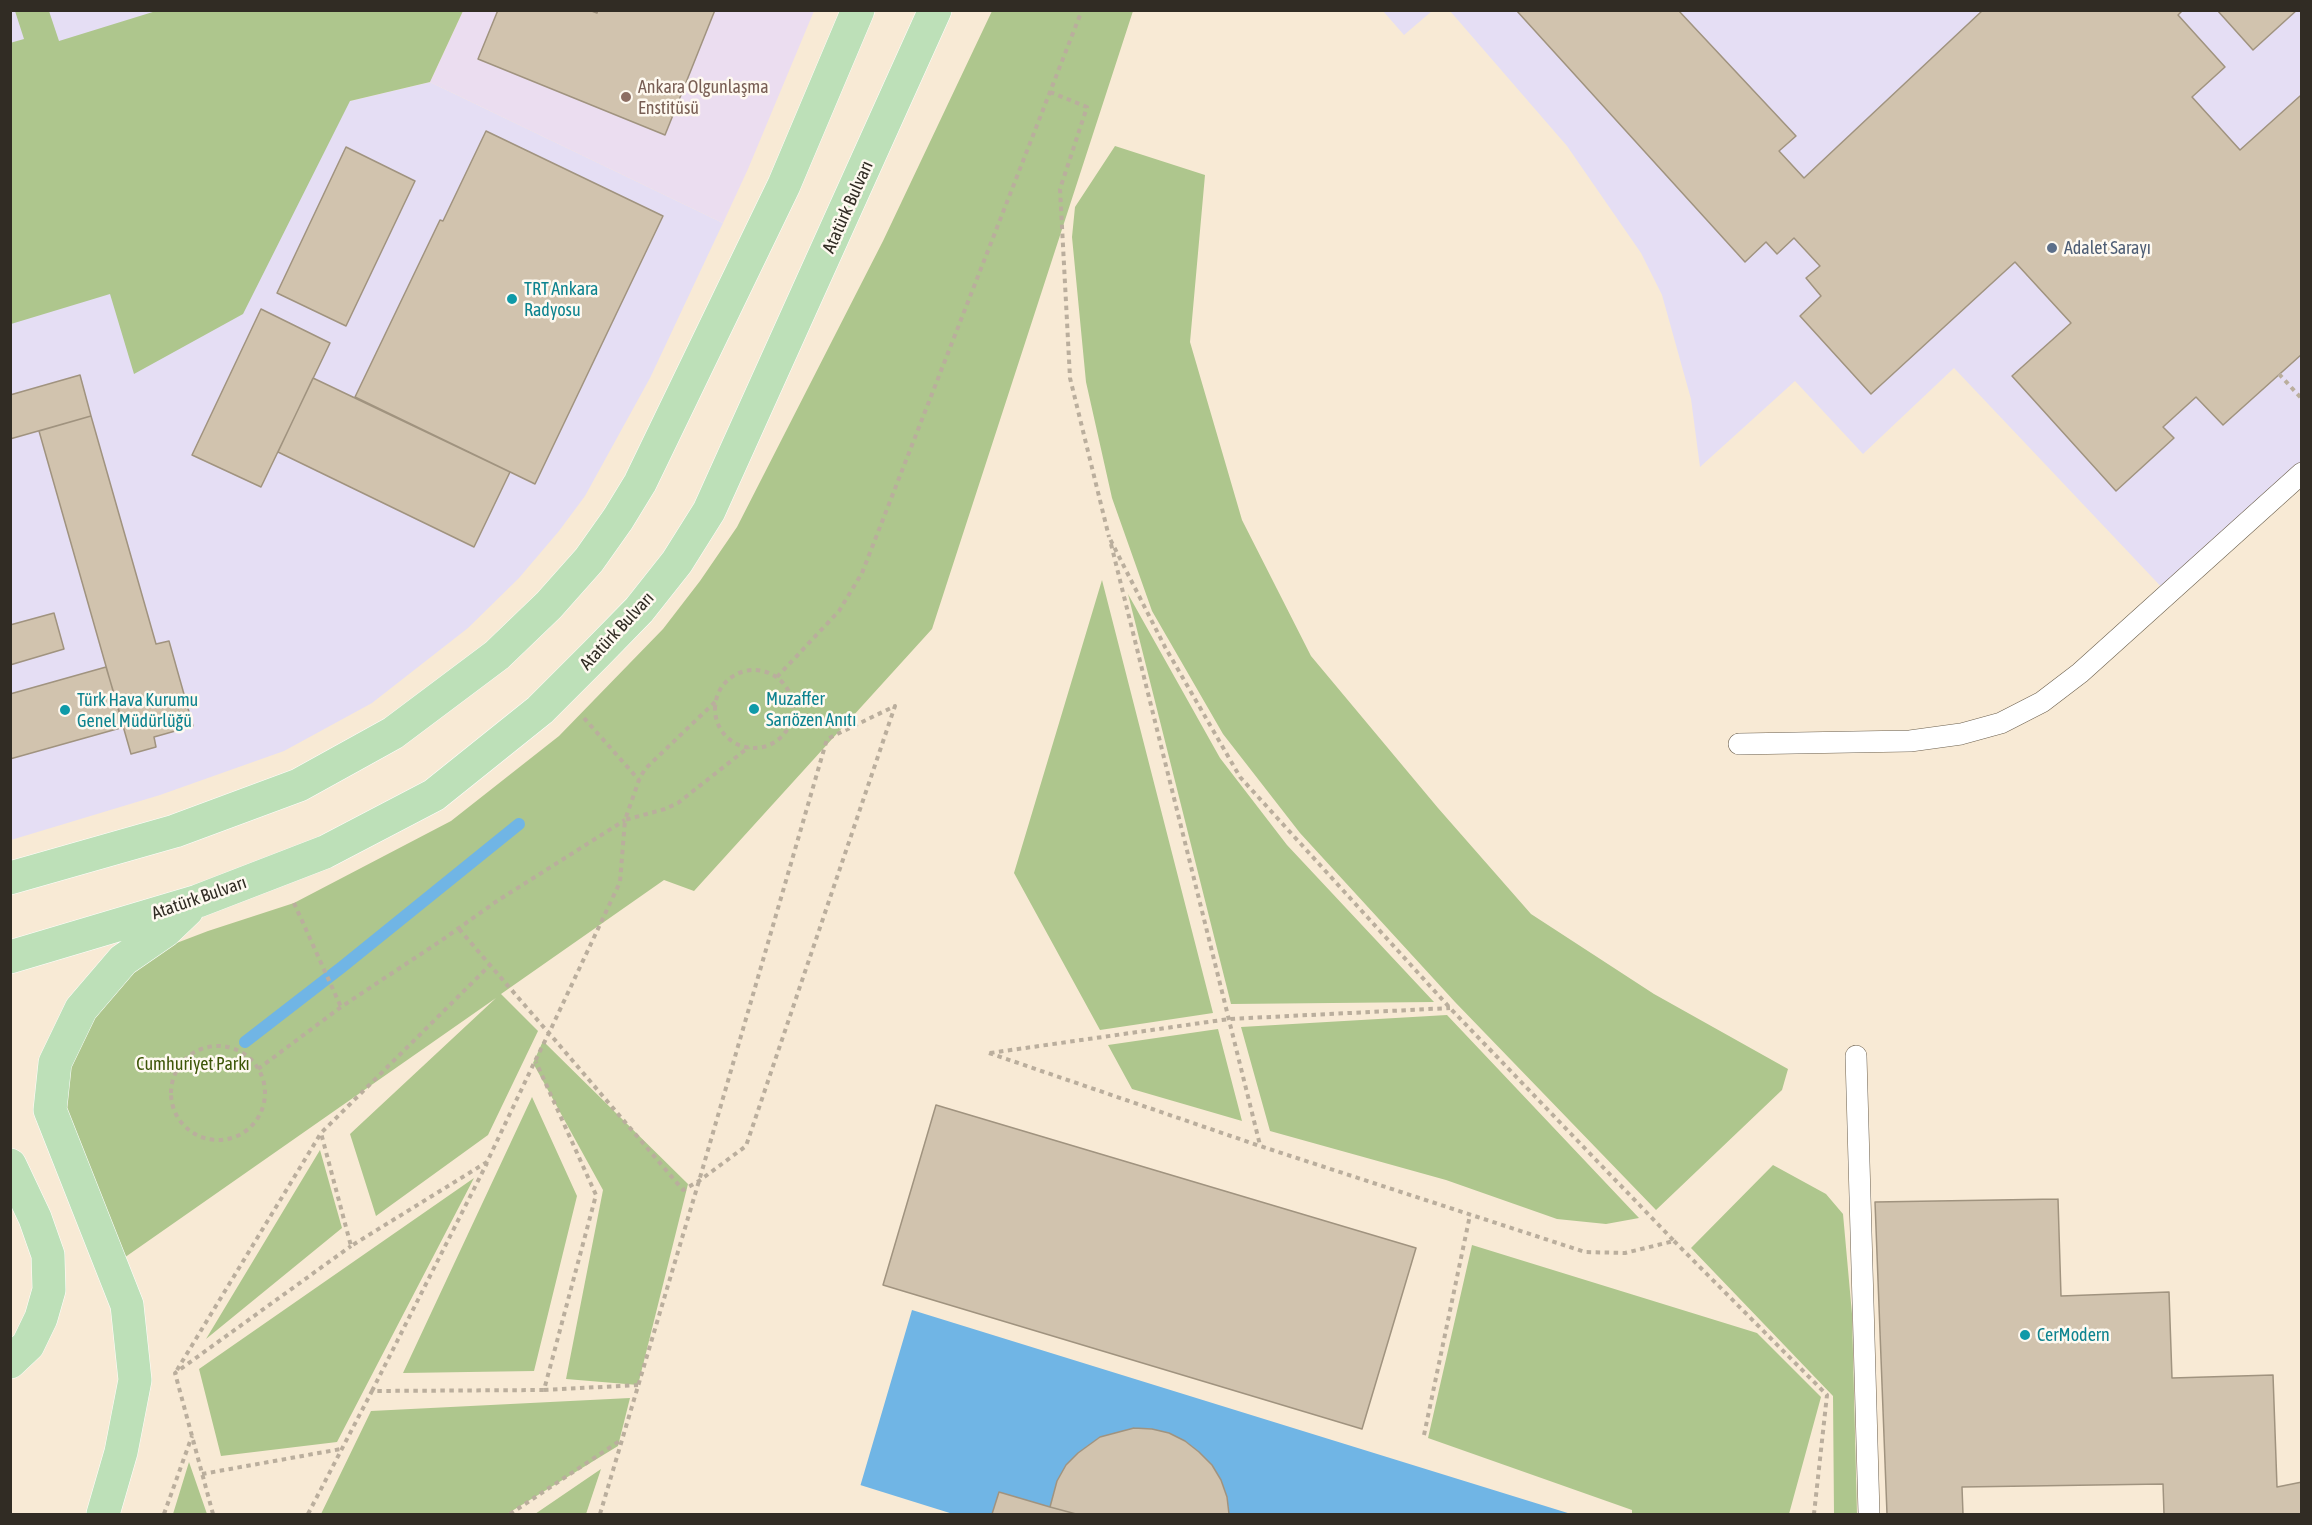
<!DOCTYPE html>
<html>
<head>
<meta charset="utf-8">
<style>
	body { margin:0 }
	#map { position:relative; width:2312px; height:1525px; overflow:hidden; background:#f8ead5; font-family:"Asap Condensed",sans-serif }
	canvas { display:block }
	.frame { position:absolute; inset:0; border:12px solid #312c24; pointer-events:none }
</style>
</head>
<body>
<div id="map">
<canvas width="2312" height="1525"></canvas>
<div class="frame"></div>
</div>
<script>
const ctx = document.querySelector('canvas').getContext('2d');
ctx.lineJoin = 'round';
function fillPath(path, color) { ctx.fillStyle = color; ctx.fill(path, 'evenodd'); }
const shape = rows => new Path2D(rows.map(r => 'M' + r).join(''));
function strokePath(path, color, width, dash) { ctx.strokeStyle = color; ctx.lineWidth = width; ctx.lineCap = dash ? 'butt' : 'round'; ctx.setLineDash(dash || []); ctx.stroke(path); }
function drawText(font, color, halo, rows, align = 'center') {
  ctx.font = font + ' "Asap Condensed",sans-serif'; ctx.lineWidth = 5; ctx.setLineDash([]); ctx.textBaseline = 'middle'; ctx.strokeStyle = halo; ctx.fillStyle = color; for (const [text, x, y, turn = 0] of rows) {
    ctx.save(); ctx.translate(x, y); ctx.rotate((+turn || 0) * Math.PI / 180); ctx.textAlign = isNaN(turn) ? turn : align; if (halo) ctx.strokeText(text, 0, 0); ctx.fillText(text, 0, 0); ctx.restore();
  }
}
fillPath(shape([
	[11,11,292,11,350,101,430,82,723,223,650,378,585,496,559,531,519,578,468,628,372,703,284,751,160,795,11,840],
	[1383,11,1432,11,1404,35],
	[1450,11,2301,11,2301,473,2168,594,1954,368,1863,454,1795,381,1700,467,1691,399,1662,295,1641,253,1567,146]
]), '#e5def4');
fillPath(shape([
	[463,11,814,11,748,169,723,223,430,82]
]), '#ebddf0');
fillPath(shape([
	[15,11,49,11,59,41,156,11,463,11,430,82,350,101,243,314,134,374,110,294,11,324,10,43,24,39],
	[992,11,1133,11,932,629,694,891,664,880,501,994,538,1031,488,1135,376,1216,350,1134,496,998,111,1267,100,1237,55,1063,119,965,208,931,294,903,451,821,559,736,663,629,700,581,737,527,883,241],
	[1115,146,1205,175,1190,342,1242,520,1311,656,1438,808,1531,914,1654,994,1788,1069,1782,1090,1656,1210,1455,1002,1300,833,1223,734,1152,611,1112,498,1086,382,1072,237,1075,207],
	[1102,580,1213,1013,1100,1030,1014,873],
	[1128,594,1220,758,1287,845,1434,1002,1231,1004],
	[1447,1015,1639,1218,1606,1224,1557,1219,1446,1180,1270,1131,1241,1027],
	[1218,1029,1242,1121,1132,1089,1108,1045],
	[543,1041,688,1184,638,1385,566,1379,603,1190,533,1063],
	[532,1097,577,1196,534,1371,403,1373],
	[320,1150,342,1228,206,1339],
	[1773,1165,1826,1194,1843,1214,1852,1314,1857,1514,1834,1514,1833,1396,1691,1248],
	[474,1178,337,1442,221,1456,199,1369],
	[1472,1245,1757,1333,1821,1397,1789,1514,1632,1514,1632,1510,1428,1438],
	[630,1398,618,1446,507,1514,321,1514,371,1411],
	[189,1462,207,1514,173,1514],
	[601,1469,586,1514,535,1514]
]), '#aec68d');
fillPath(shape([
	[912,1310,1571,1514,1229,1514,1227,1497,1221,1480,1212,1465,1199,1452,1185,1441,1169,1433,1152,1429,1134,1428,1100,1437,1078,1453,1066,1466,1057,1481,1050,1507,999,1492,992,1514,852,1514]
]), '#70b5e5');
fillPath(shape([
	[857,1484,953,1514,849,1514]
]), '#f8ead5');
strokePath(shape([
	[245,1042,342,967,519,824]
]), '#70b5e5', 12);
const building = shape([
	[498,10,589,10,597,13,598,10,715,10,665,135,478,59,498,10],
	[1516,10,1678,10,1796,136,1779,151,1804,178,1983,10,2183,10,2178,15,2225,67,2192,97,2240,150,2300,96,2302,98,2302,354,2223,425,2196,397,2163,427,2174,438,2116,491,2012,376,2071,323,2015,262,1871,394,1800,316,1821,296,1806,278,1820,266,1794,238,1777,254,1766,242,1745,262,1516,10],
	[2217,10,2297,10,2253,50,2217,10],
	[486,131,663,216,535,484,355,397,440,220,443,221,486,131],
	[346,147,415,181,346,326,277,293,346,147],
	[261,309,330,343,261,487,192,455,261,309],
	[80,375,91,416,10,439,10,395,80,375],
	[313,378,510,472,474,547,278,452,313,378],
	[91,416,156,644,169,641,193,726,154,737,156,747,131,754,39,431,91,416],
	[54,613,64,649,10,665,10,625,54,613],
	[106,667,124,727,10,759,10,694,106,667],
	[936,1105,1416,1248,1362,1429,883,1285,936,1105],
	[2058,1199,2061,1296,2169,1292,2172,1378,2273,1375,2277,1487,2302,1482,2302,1514,2164,1514,2163,1484,1962,1487,1963,1514,1887,1514,1875,1202,2058,1199],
	[1134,1428,1152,1429,1169,1433,1185,1441,1199,1452,1212,1465,1221,1480,1227,1497,1229,1514,1076,1514,1050,1507,1057,1481,1066,1465,1078,1453,1100,1437,1134,1428],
	[999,1492,1050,1507,1076,1514,992,1514,999,1492]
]);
fillPath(building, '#d1c3ae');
strokePath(building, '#a0937f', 1.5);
const service = shape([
	[1739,744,1910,741,1961,734,2001,723,2042,702,2080,673,2302,473],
	[1856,1056,1869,1514]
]);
const primary = shape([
	[10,878,175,831,299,785,393,733,497,655,549,605,589,560,618,519,640,483,784,185,858,10],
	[10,957,198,901,325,852,434,795,540,710,596,654,639,610,677,562,709,511,935,10],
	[10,1165,35,1218,48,1255,49,1290,41,1318,28,1345,10,1362],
	[103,1514,121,1452,135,1380,127,1305,50,1110,55,1063,81,1009,123,960,165,931,187,910]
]);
strokePath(service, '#6c604e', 22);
strokePath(primary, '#fff', 34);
strokePath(shape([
	[1050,92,1087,107,1060,189,1070,378,1109,537],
	[2279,374,2302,399],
	[1111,544,1260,1145],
	'715 709a39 39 0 1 1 78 0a39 39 0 1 1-78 0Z',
	[777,677,839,611,862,573,1082,10],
	[715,702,645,769,639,780,625,820,665,809,678,803,749,747],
	[584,718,639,780],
	[294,903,341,1007],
	[459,929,490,965],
	'171 1093a47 47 0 1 1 94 0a47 47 0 1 1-94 0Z',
	[989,1053,1260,1146,1585,1252,1625,1253,1674,1241,1450,1008,1240,777,1165,647,1109,537],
	[990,1053,1229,1019,1450,1008],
	[258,1069,341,1007,442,940,497,901,625,820],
	[1674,1241,1827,1395,1814,1514],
	[177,1370,321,1133],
	[544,1390,638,1385],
	[372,1391,487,1163],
	[1424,1435,1470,1215],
	[202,1474,341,1449],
	[164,1514,192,1436],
	[213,1514,175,1373,351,1246],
	[308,1514,372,1391,544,1390,596,1195,536,1062],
	[510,1514,621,1440],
	[600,1514,699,1181,827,739,895,706,746,1146,699,1181,683,1190,549,1033,547,1031,490,965,321,1133,351,1246,487,1162,535,1061,549,1033,620,882,625,820]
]), '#baae9d', 4, [4.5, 4.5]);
strokePath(service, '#fff', 21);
strokePath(primary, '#bde0b8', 33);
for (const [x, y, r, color] of [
	[626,97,6,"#8d6e63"],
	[2052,248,6,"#5c6f8a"],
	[512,299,6,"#0f9aa8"],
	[754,709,6,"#0f9aa8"],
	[65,710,6,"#0f9aa8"],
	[2025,1335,6,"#0f9aa8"]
]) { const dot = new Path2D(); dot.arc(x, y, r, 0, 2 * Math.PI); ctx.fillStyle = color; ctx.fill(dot); strokePath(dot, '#fef9f0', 2); }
drawText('18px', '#785e54', '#fef9f0', [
	["Ankara Olgunlaşma",638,87],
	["Enstitüsü",638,108]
], 'left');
drawText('18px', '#312c24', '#fef9f0', [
	["Atatürk Bulvarı",848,207,-66],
	["Atatürk Bulvarı",617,631,-47],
	["Atatürk Bulvarı",199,898,-19]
]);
drawText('18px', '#4e5e75', '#fef9f0', [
	["Adalet Sarayı",2064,248]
], 'left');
drawText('18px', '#0d838f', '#fef9f0', [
	["TRT Ankara",524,289],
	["Radyosu",524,310],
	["Muzaffer",766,699],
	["Sarıözen Anıtı",766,720],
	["Türk Hava Kurumu",77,700],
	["Genel Müdürlüğü",77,721],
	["CerModern",2037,1335]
], 'left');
drawText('18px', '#3d5608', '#fef9f0', [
	["Cumhuriyet Parkı",193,1064]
]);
</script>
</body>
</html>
